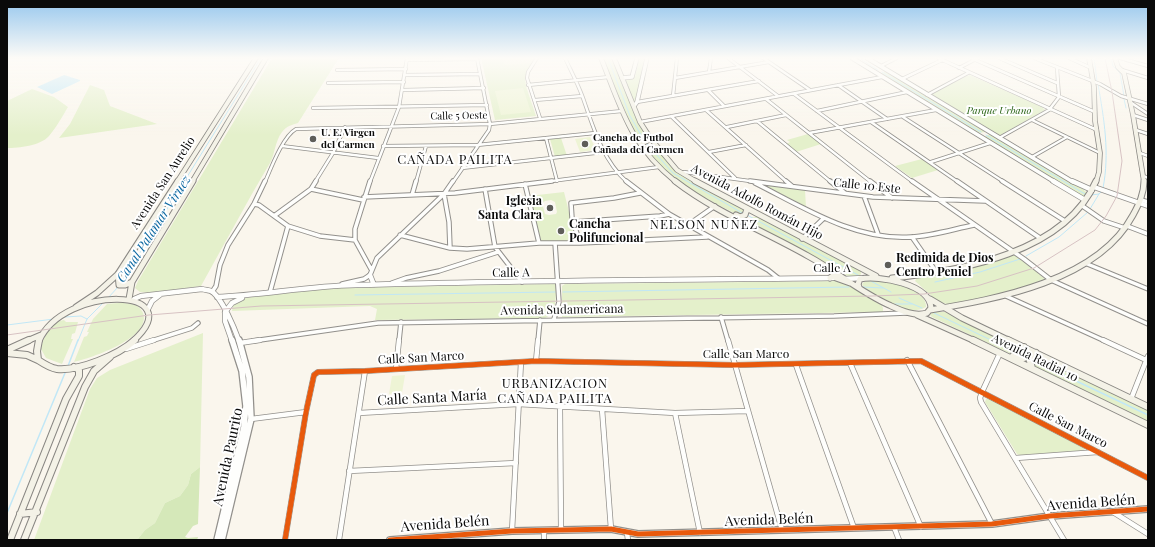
<!DOCTYPE html>
<html>
<head>
<meta charset="utf-8">
<style>
	body { margin:0 }
	#map { position:relative; width:1155px; height:547px; overflow:hidden; background:#faf6ed; font-family:"Playfair Display",serif }
	canvas { display:block }
	.frame { position:absolute; inset:0; border:8px solid #0a0a0a; pointer-events:none }
</style>
</head>
<body>
<div id="map">
<canvas width="1155" height="547"></canvas>
<div class="frame"></div>
</div>
<script>
const ctx = document.querySelector('canvas').getContext('2d');
ctx.lineJoin = 'round';
function fill(path, color) { ctx.fillStyle = color; ctx.fill(path, 'evenodd'); }
function trace(path, color, width, dash) { ctx.strokeStyle = color; ctx.lineWidth = width; ctx.lineCap = dash ? 'butt' : 'round'; ctx.setLineDash(dash || []); ctx.stroke(path); }
function label(font, color, halo, rows, align = 'center') {
  ctx.font = font + ' "Playfair Display",serif'; ctx.lineWidth = 4; ctx.setLineDash([]); ctx.textBaseline = 'middle'; ctx.strokeStyle = halo; ctx.fillStyle = color; for (const [text, x, y, turn = 0] of rows) {
    ctx.save(); ctx.translate(x, y); ctx.rotate((+turn || 0) * Math.PI / 180); ctx.textAlign = isNaN(turn) ? turn : align; if (halo) ctx.strokeText(text, 0, 0); ctx.fillText(text, 0, 0); ctx.restore();
  }
}
fill(new Path2D(`
	M272,58H339L298,123C291,125 287,126 282,132C275,141 275,154 270,163C246,203 224,245 201,286L151,293L140,292L135,288L138,281Z
	M481,58H537L525,76L526,86L536,116L495,120Z
	M603,58H613L650,140L648,141H639L626,116Z
	M639,59H644L636,102L634,101L625,79L635,77Z
	M885,71L984,130L985,132L977,133L880,74Z
	M970,75L1042,107L1045,110L999,136L930,95L966,76Z
	M90,85L104,90L110,106L157,124L59,138L70,124Z
	M32,89L54,97L68,107C62,117 56,128 49,136C40,146 19,148 7,148V101Z
	M808,134L821,144L796,152L786,144L790,142L787,140Z
	M990,134L1083,189L1087,193L1085,196L1083,197L984,137Z
	M561,138L567,156L555,157L550,139Z
	M648,145H653L673,167L746,210V212L738,215C705,198 666,180 644,148Z
	M922,159L938,170L912,178L895,166Z
	M763,184L805,190L806,207L763,186Z
	M564,192L576,240L574,241L542,242L540,240L529,196ZM551,200L555,202L557,212L556,214L549,215L545,214L542,203L545,201Z
	M758,216L861,270V274L858,277L848,276L751,223L749,221L750,218Z
	M1015,255L1028,264L1046,280L1004,294L949,305L936,300L915,281L918,277L956,272Z
	M877,279C889,282 928,290 926,307C906,318 882,298 865,289L862,284L864,282Z
	M842,281L881,303L883,308V312L562,317V286L565,284Z
	M556,284C556,296 557,313 545,318L375,320L377,309L370,306L232,311L233,306L244,298L330,288Z
	M118,303C127,303 139,303 143,313C152,338 91,358 74,362L84,337L87,336L89,332H87L93,319L107,304Z
	M932,312H945L1022,348L1023,356L1018,357L932,317L930,315Z
	M64,320L66,322H78L75,333L72,334L71,339H73L62,364L46,358L41,349C43,338 51,322 64,320Z
	M203,333L200,467L191,474L188,485L180,496L165,503L155,523L145,530L137,540H34L90,389L97,378L110,370Z
	M1035,356L1148,408V421L1036,367L1033,364L1032,360Z
	M986,399H990L1083,446L1085,451L1021,456L1017,454L985,402Z`), '#e4f0cb');
fill(new Path2D(`
	M200,467L198,524L193,526L185,537L188,538L198,537L197,540H137L145,530L155,523L165,503L180,496L188,485L191,474Z`), '#d5e8b9');
fill(new Path2D(`
	M529,58L531,63L505,65L503,59Z
	M523,88L531,112L501,115L495,91Z
	M590,137L596,150L580,152L575,139Z
	M405,375L402,393L389,394L392,376Z`), '#eef4d5');
fill(new Path2D(`
	M64,75L80,80V81L52,94L37,87Z`), '#c1e7f6');
trace(new Path2D(`
	M608,58L630,116L644,140
	M859,58L878,70
	M1094,58L1097,81
	M1111,58L1113,66L1120,73L1124,96
	M882,72L981,132
	M1098,84C1104,119 1110,153 1103,188
	M1124,99L1126,108
	M986,135L1085,194
	M646,143L673,173L744,214
	M1091,195L1099,194L1102,191
	M1090,209L1099,194
	M747,215L858,275
	M1026,256L1059,237L1088,212
	M869,280L891,292
	M935,282L980,272L1020,259
	M121,283L261,58
	M863,287L883,288
	M563,292L849,287
	M355,295L555,292
	M108,298L118,287
	M899,298L922,308
	M895,304H912
	M934,313L993,341
	M65,317L81,316L87,319
	M7,325L54,319
	M78,341L87,319L103,303`), '#c1e7f6', 1);
trace(new Path2D(`
	M991,340L1020,354
	M1032,360L1148,415
	M68,366L78,340
	M7,513L65,373`), '#c1e7f6', 1.5);
const minorFar2 = new Path2D(`
	M537,58L528,72L527,78L540,118
	M565,58C571,71 578,84 583,98C593,127 603,161 627,182
	M728,58L778,96
	M763,58L810,90
	M938,58L1097,130
	M971,58L1095,112
	M999,58L1057,83
	M1034,58L1100,84L1121,96L1148,104
	M1069,58L1089,67
	M1120,58L1148,66
	M407,60L477,59
	M881,66L897,58
	M959,68L978,58
	M337,70L406,69
	M1122,70L1148,78
	M709,72L711,58
	M406,75L480,74
	M675,78L769,62
	M902,79L942,60
	M328,83L404,82
	M528,85L609,77
	M838,85L887,119
	M403,90L484,88
	M708,90L724,106
	M794,94L913,182
	M927,95L968,73
	M673,96L677,58
	M766,99L871,182
	M535,100L582,96
	M637,102L759,81
	M1130,102L1148,114
	M313,108L487,105
	M706,110L787,182
	M817,111L907,92
	M1133,115L1148,120
	M671,116L735,178
	M903,117L1004,182
	M1032,120L1100,153
	M757,121L831,182
	M640,122L882,77
	M871,122L958,182
	M727,127L786,115
	M1136,130L1148,134
	M809,133L936,110
	M546,138L557,181
	M999,138L1049,110L1059,97L1057,68
	M282,146L378,158
	M383,146L477,145L595,133
	M709,152L746,145
	M1140,153L1148,156
	M1032,157L1067,137
	M931,162L990,143
	M462,168L604,152
	M682,173L684,172L757,182
	M1144,176L1148,178
	M265,182C271,168 283,136 296,129L490,124L622,111
	M315,182L333,153L345,127
	M370,182L399,107L407,58
	M416,182L426,146
	M453,182L489,130L490,124L477,58
	M544,182L659,167`);
const minorFar1 = new Path2D(`
	M370,181L355,229V240L371,269
	M626,181L669,214L768,270L778,278
	M750,181L873,197L985,201
	M786,181L792,186
	M830,181L845,193
	M870,181L892,198
	M912,181L1024,259L1051,280L1148,324
	M957,181L1040,238
	M1002,181L1065,221
	M755,183C803,207 855,241 911,237C932,236 954,229 974,225
	M525,184L539,243
	M311,189L363,200
	M485,189L495,247L522,282
	M444,194L449,222L450,248
	M412,195L416,181
	M864,196L878,234
	M364,197L455,193L552,181
	M1141,200L1148,202
	M254,204L259,205L288,226L320,236L355,240
	M1081,205L1104,221L1125,228
	M274,216L311,189L316,181
	M573,222L660,216L669,214
	M688,225L715,206
	M1127,226L1148,234
	M400,235L450,248L467,249L539,243H580L707,237
	M912,237L937,273
	M802,239L824,218
	M580,243L572,218L571,203L614,198L640,193
	M1085,263L1148,289
	M392,283L406,278L439,271L498,252
	M342,284L364,279L370,275L377,258L444,194L453,181
	M212,292L216,286L220,265L228,245L254,204L265,181
	M270,292L288,226
	M1006,296L1105,341
	M721,317L728,341
	M554,319L559,302L555,243
	M151,341L192,328L198,323
	M253,341L378,323L834,316L906,313
	M399,341L401,322
	M538,341L540,320`);
const minor = new Path2D(`
	M728,340L782,530
	M1103,340L1146,360
	M240,343L260,340
	M126,349L154,340
	M1000,353L982,392L980,398L981,402L1064,540
	M907,360L992,524
	M536,361L538,340
	M850,363L921,527
	M796,365L854,528
	M396,369L399,340
	M1131,399L1148,356
	M560,407L561,530
	M602,409L611,529
	M359,413L518,404L675,413L747,411
	M675,413L700,533
	M251,419L306,412
	M1016,458L1098,452
	M349,471L516,463
	M1113,512L1148,534
	M894,527L899,540
	M512,531L521,362
	M544,531V540
	M627,533L628,540
	M285,540L306,412L314,375L318,372L365,371L536,361L735,365L921,361L1148,478
	M339,540L365,371`);
const tertiaryFar2 = new Path2D(`
	M852,58L1055,182
	M867,58L1073,182
	M622,78L632,77L637,58
	M634,106L637,102L647,58`);
const tertiaryFar1 = new Path2D(`
	M1053,181L1085,200
	M1072,181L1092,190
	M1094,187L1148,206
	M370,275L374,285
	M844,279L862,278
	M217,297C263,295 309,286 356,285C515,280 674,280 833,278
	M134,299L141,296L202,289C205,290 209,290 211,291C222,297 235,330 239,341
	M148,309L152,301L161,294
	M225,312L232,303L242,298
	M225,312V321L232,341`);
const tertiary = new Path2D(`
	M217,540L244,427L246,406L242,371L232,340
	M222,540L251,419L249,377L239,340
	M390,540L512,531L611,529L638,534L992,524L1050,516L1148,509`);
const secondaryFar2 = new Path2D(`
	M601,58C622,110 630,145 676,182
	M614,58L640,122L651,139L677,170L697,182
	M1089,58L1094,87L1095,121L1100,153L1099,172L1096,182
	M1115,58L1118,67L1124,73L1133,115L1144,182
	M637,139L643,143L651,139
	M177,182L256,58
	M192,182L266,58`);
const secondaryFar1 = new Path2D(`
	M675,181C715,212 764,231 808,256C836,271 860,292 889,305C900,310 914,317 927,313L931,308C930,284 879,275 860,279L858,284L859,287
	M695,181L876,276
	M736,215L740,217L745,215L747,209
	M118,274L119,285H125L132,282
	M830,278L834,275L833,270
	M836,278L850,283
	M892,278C961,271 1065,253 1096,181
	M129,299L132,282L193,181
	M930,299L962,318L1010,341
	M76,307L97,293L118,274L178,181
	M930,310C997,299 1098,281 1133,215C1139,204 1144,194 1144,181
	M917,315L975,341
	M27,341L41,335
	M39,341C64,284 193,287 133,341`);
const secondary = new Path2D(`
	M39,340L37,351L38,360C44,364 50,368 57,369C80,371 118,355 135,340
	M973,340L1148,425
	M1008,340L1148,407
	M7,350L29,340
	M7,353L27,355L38,360
	M1013,356L1024,358L1026,353L1024,347
	M1032,368L1029,358L1036,353
	M20,514L37,512
	M10,540L66,399L79,376V370L74,367
	M24,540L85,387L94,371L110,357`);
trace(minorFar2, '#92908c', 4);
trace(minorFar1, '#92908c', 5.5);
trace(minor, '#92908c', 6);
trace(tertiaryFar2, '#92908c', 5);
trace(tertiaryFar1, '#92908c', 6);
trace(tertiary, '#92908c', 8);
trace(secondaryFar2, '#898783', 5.5);
trace(secondaryFar1, '#898783', 7);
trace(secondary, '#898783', 8);
trace(minorFar2, '#fefefc', 2.5);
trace(minorFar1, '#fefefc', 3.5);
trace(minor, '#fefefc', 4.5);
trace(tertiaryFar2, '#fefefc', 3.5);
trace(tertiaryFar1, '#fefefc', 4.5);
trace(tertiary, '#fefefc', 5.5);
trace(secondaryFar2, '#f4f2e7', 4);
trace(secondaryFar1, '#f4f2e7', 5);
trace(secondary, '#f4f2e7', 6);
trace(new Path2D(`
	M7,335L149,315L261,306L873,296L924,294L977,286L1034,268L1095,230L1106,216L1117,196L1122,161L1112,92L1105,58`), '#d7c2c3', 1);
trace(new Path2D(`
	M285,540L306,412L314,375L318,372L365,371L536,361L735,365L921,361L1148,478
	M390,540L512,531L611,529L638,534L992,524L1050,516L1148,509`), '#e8590c', 5);
const sky = ctx.createLinearGradient(0, 0, 0, 135);
sky.addColorStop(0, '#98c8ee');
sky.addColorStop(0.43, '#fdfbf7');
sky.addColorStop(1, '#fdfbf700');
ctx.fillStyle = sky;
ctx.fillRect(0, 0, 1155, 135);
for (const [x, y, r, color] of [
	[313,139,4,"#5e5d59"],
	[585,144,4,"#5e5d59"],
	[550,208,4,"#5e5d59"],
	[561,231,4,"#5e5d59"],
	[888,265,4,"#5e5d59"]
]) { const dot = new Path2D(); dot.arc(x, y, r, 0, 2 * Math.PI); ctx.fillStyle = color; ctx.fill(dot); trace(dot, '#fff', 1.5); }
label('italic 10px', '#2c6518', '#fff', [
	["Parque Urbano",999,111]
]);
label('10px', '#0a0a0a', '#fff', [
	["Calle 5 Oeste",459,116,-1]
]);
label('bold 10px', '#0a0a0a', '#fff', [
	["U. E. Virgen",321,133],
	["del Carmen",321,145],
	["Cancha de Futbol",593,138],
	["Cañada del Carmen",593,150]
], 'left');
label('12px', '#0a0a0a', '#fff', [
	["Avenida San Aurelio",163,183,-57],
	["Calle 10 Este",867,186,6],
	["Avenida Adolfo Román Hijo",757,202,28],
	["Calle A",832,268],
	["Calle A",511,273,-1],
	["Avenida Sudamericana",562,310,-1],
	["Calle San Marco",746,354],
	["Calle San Marco",421,358,-3],
	["Avenida Radial 10",1035,358,26],
	["Calle San Marco",1068,425,27]
]);
label('bold 12px', '#0a0a0a', '#fff', [
	["Iglesia",542,201,"right"],
	["Santa Clara",542,215,"right"],
	["Cancha",569,224],
	["Polifuncional",569,238],
	["Redimida de Dios",896,258],
	["Centro Peniel",896,272]
], 'left');
ctx.letterSpacing = '1px';
label('13px', '#0a0a0a', '#fff', [
	["CAÑADA PAILITA",455,160],
	["NELSON NUÑEZ",704,225],
	["URBANIZACION",555,384],
	["CAÑADA PAILITA",555,399]
]);
ctx.letterSpacing = '0px';
label('italic 13px', '#0e69a2', '#fff', [
	["Canal Palamar Viruez",154,229,-57]
]);
label('14px', '#0a0a0a', '#fff', [
	["Calle Santa María",432,398,-3],
	["Avenida Paurito",228,457,-78],
	["Avenida Belén",1091,503,-4],
	["Avenida Belén",769,520,-2],
	["Avenida Belén",445,524,-4]
]);
</script>
</body>
</html>
